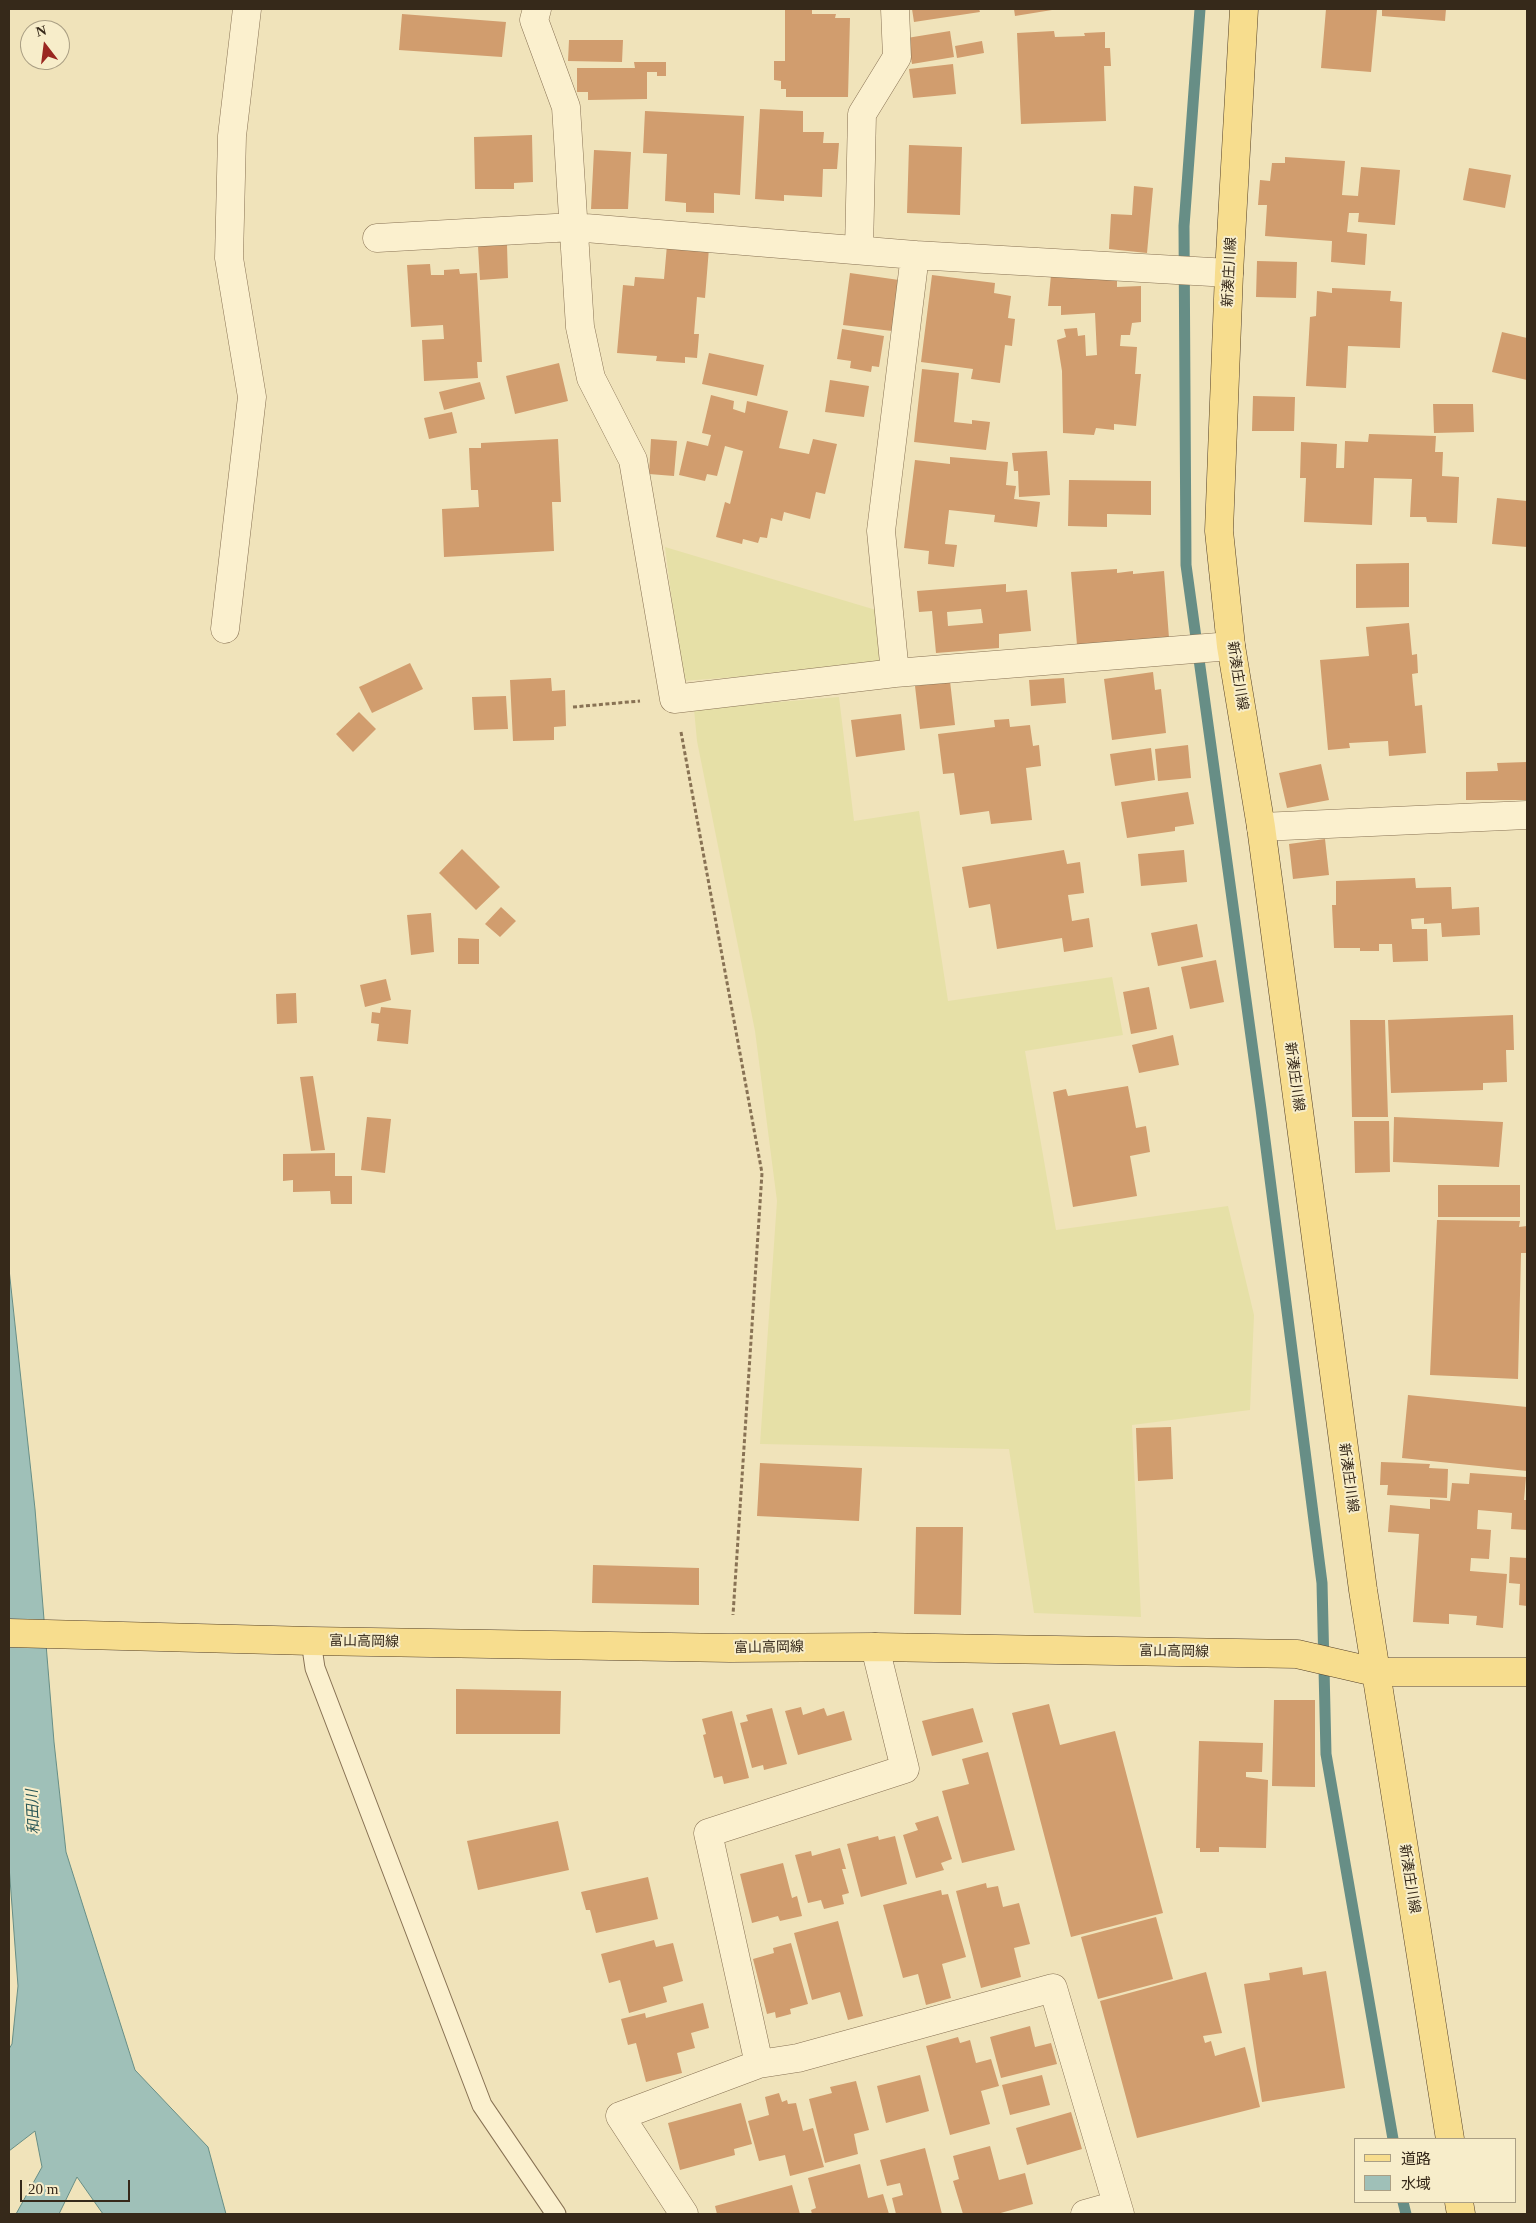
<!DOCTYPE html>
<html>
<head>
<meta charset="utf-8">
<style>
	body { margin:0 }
	#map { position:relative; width:1536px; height:2223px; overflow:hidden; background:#f0e3ba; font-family:"Times New Roman","Noto Sans JP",serif }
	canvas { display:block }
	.frame { position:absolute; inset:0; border:10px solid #36291a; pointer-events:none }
	.legend { position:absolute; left:1354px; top:2138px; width:162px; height:65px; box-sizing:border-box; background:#f7edca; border:1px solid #aa9f84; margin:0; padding:6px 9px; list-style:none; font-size:15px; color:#36291a }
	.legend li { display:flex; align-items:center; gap:10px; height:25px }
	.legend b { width:25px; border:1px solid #aa9f84 }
	.north { position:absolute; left:20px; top:20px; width:50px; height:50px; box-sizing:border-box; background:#f7edca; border:1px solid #aa9f84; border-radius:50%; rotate:345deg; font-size:14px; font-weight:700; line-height:20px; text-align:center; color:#36291a }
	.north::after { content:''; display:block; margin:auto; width:18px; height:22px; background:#9a2721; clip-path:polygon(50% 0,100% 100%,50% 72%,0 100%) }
	.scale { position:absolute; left:20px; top:2180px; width:110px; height:22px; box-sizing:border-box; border:2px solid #36291a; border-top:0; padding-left:6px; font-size:15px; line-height:18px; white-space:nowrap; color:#36291a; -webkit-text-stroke:4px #f7edca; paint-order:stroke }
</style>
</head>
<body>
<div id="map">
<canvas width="1536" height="2223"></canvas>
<div class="frame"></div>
<ul class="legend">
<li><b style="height:6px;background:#f7dd8e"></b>道路</li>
<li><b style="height:14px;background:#9fc0b8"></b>水域</li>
</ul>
<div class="north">N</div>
<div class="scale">20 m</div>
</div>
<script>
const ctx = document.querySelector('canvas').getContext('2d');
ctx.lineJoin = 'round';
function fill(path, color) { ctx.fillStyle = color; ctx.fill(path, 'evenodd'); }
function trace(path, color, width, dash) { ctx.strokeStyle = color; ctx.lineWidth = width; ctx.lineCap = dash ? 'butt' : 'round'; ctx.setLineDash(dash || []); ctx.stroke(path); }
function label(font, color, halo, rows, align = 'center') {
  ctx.font = font + ' "Times New Roman","Noto Sans JP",serif'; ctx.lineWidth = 4; ctx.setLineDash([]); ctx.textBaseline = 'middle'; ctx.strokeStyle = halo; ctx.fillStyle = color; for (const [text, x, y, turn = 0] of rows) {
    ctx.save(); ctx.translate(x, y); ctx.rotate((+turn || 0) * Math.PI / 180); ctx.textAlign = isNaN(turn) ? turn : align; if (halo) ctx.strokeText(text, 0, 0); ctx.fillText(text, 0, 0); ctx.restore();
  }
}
fill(new Path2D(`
	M665,547L876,610L882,660L872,667L682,681Z
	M839,697L854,821L919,811L948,1001L1112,977L1123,1035L1025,1051L1056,1230L1228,1206L1254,1315L1250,1410L1132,1425L1141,1617L1034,1613L1009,1449L760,1444L777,1201L755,1031L697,741L694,709Z`), '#e6e0a7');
const water = new Path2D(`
	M9,1269L35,1509L54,1742L66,1852L135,2070L208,2147L226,2214H103L77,2177L59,2214H16L42,2167L35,2131L9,2151V2049L12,2044L18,1986L9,1866Z`);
fill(water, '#9fc0b8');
trace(water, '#678e86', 1);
trace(new Path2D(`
	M1200,9L1184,226L1186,565L1261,1109L1322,1583L1326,1754L1393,2139
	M1403,2202L1406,2214`), '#678e86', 11);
fill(new Path2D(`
	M785,9H812V14H836L835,18H850L848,97H786V89H781V81L774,80V61H785Z
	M912,9H979L980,12L914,22Z
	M1014,9H1052V10L1015,16Z
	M1326,9H1377L1371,72L1321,68Z
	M1382,9H1446L1445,21L1382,16Z
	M402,14L506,22L502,57L399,50Z
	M950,31L954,57L912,64L907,38Z
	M1054,31L1055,37L1085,36L1084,33L1105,32V48H1110L1111,66H1104L1106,121L1021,124L1017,33Z
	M569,40H623L622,62L568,61Z
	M982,41L984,53L957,58L955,46Z
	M634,62H666V76H657V72H647V99L588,100V92H577V68H635Z
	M953,64L956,94L913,98L909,69Z
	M760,109L803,111V132H824L823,143H839L837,169H823L822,197L784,195V201L755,199Z
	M645,111L744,116L740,195L714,193V213L686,212V203L665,201L667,154L643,153Z
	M532,135L533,182L514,183V189H475L474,137Z
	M909,145L962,147L960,215L907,213Z
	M594,150L631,152L628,209H591Z
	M1285,157L1345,161L1342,195L1358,196L1361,167L1400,170L1395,225L1358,222L1359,213H1349L1347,232L1367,234L1365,265L1331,262L1332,241L1265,236L1267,205H1258L1260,180L1270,181L1272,163H1285Z
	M1469,168L1511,175L1505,208L1463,200Z
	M1134,186L1153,188L1147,253L1109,249L1111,214L1132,215Z
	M507,245L508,278L480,280L478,246Z
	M667,245L709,248L705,298L697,297L694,334H699L697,358L685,357V363L656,361L657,356L617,353L623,285L634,286L635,277L664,279Z
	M1257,261L1297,262L1296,298L1256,297Z
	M430,264L431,275H444V270L459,269L460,274L477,273L482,362H477L478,378L424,381L422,340L444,339L443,325L411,327L407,265Z
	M850,273L899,280L892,331L843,325Z
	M932,275L995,283L994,293L1011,296L1008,318L1015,319L1012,346L1005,345L1000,383L971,379L973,369L921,362Z
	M1051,275L1117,278V287L1141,286V322L1132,323L1130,335H1121L1120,346L1137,347L1135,374H1141L1136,426L1114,424V430L1096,428L1094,435L1063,433L1062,371L1057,340L1066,337L1064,329L1077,328L1078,336L1085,335L1086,356L1097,355L1095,313L1061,315V306H1048Z
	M1332,288L1391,291L1390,301L1402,302L1400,348L1348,346L1346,388L1306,386L1310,317L1316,316L1317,291L1332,293Z
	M842,329L884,336L879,367L872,366L871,372L850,368L851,361L837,359Z
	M1502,332L1527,338V380L1492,372Z
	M709,353L764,365L757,396L702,384Z
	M559,363L568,401L515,414L506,376Z
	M922,369L959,373L954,422L972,424V420L990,422L986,450L914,442Z
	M830,380L869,386L864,417L825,412Z
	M480,382L485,399L444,410L439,392Z
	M711,395L734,401L733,409L745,413L747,401L788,411L779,448L809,454L813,439L837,444L825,494L816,492L810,519L784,512L782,521L771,518L767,538L760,537L758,543L743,539L742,544L716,537L725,502L730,504L743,451L725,446L717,476L707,474L705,481L679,475L687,441L708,446L711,435L702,433Z
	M1253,396L1295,397L1294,431H1252Z
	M1433,404H1473L1474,432L1434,433Z
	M452,412L457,433L429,439L424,418Z
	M1369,434L1436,436L1435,452H1443L1442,476L1459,477L1457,523L1427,522L1426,517H1410L1412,479L1374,478L1372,525L1304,522L1306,478H1300L1301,442L1337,444L1336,468H1344L1345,441L1368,442Z
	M558,439L561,502H552L554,551L444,557L442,509L479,507L478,490H471L469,448H481V443Z
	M651,439L677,441L674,476L649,474Z
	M1047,451L1050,495L1019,497L1018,471H1014L1012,453Z
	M950,457L1008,462L1006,485L1016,486L1014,499L1040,502L1037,527L994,522L995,515L949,510L945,544L957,545L954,567L928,564L929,551L904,548L915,460L950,464Z
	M1069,480L1151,481V515L1107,514V527L1068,526Z
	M1497,498L1527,501V547L1492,544Z
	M1409,563V607L1356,608V564Z
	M1117,569V573L1133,571V574L1164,571L1169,638L1077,645L1071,572Z
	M1006,584V592L1027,590L1031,631L999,634V648L936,653L932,611L919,612L917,591ZM981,609L983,623L948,626L947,612Z
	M1409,623L1412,655L1417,654L1418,673L1412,674L1415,706L1422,705L1426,753L1389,756L1388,741L1349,743L1350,748L1328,750L1320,660L1369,656L1366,627Z
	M410,663L423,689L372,713L359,687Z
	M1153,672L1155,690L1161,689L1166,733L1112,740L1104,679Z
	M551,678L552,691L565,690L566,726L554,727V740L513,741L510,680Z
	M1064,678L1066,703L1031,706L1029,680Z
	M950,681L955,725L920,729L915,686Z
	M506,696L508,729L474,730L472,697Z
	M359,712L376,729L353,752L336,734Z
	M901,714L905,750L856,757L851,720Z
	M1009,719L1010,727L1030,725L1033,746L1039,745L1041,766L1026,768L1032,820L991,824L989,811L960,815L954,773L943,774L938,734L995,727L994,720Z
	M1188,745L1191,778L1158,781L1155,749Z
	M1151,748L1155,780L1115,786L1110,754Z
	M1527,762V800H1466V772L1498,771L1497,763Z
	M1321,764L1329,800L1287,808L1279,773Z
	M1188,792L1194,824L1175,827V831L1127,838L1121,802Z
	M1325,839L1329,875L1293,879L1289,844Z
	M462,849L500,887L476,910L439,873Z
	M1064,850L1067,864L1080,862L1084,893L1068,895L1072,921L1089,918L1093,947L1064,952L1062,938L997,949L990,904L969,908L962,867Z
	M1184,850L1187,882L1141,886L1138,854Z
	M1415,878L1416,888L1451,887L1452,909L1479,907L1480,935L1442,937L1441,923L1424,924V918L1411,919L1412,929H1427L1428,961L1393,962L1392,944H1379V951H1360V948H1334L1332,905H1336V881Z
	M501,907L516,921L500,937L485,924Z
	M431,913L434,952L411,955L407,915Z
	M1197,924L1203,957L1158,966L1151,933Z
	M458,938L479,939V964H458Z
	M1216,960L1224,1002L1190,1009L1181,967Z
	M386,979L391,1000L365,1007L360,985Z
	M1149,987L1157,1029L1131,1034L1123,992Z
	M296,993L297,1023L277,1024L276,994Z
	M381,1007L411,1010L408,1044L377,1041L379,1024L371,1023L372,1012L380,1013Z
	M1513,1015L1514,1050H1506L1507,1082L1483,1083V1090L1391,1093L1388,1020Z
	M1350,1020H1385L1388,1117H1352Z
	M1173,1035L1179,1065L1139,1073L1132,1045Z
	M313,1076L325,1150L311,1151L300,1077Z
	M1128,1086L1136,1128L1146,1126L1150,1152L1130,1156L1137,1196L1073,1207L1053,1092L1066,1089L1068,1096Z
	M367,1117L391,1119L385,1173L361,1170Z
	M1394,1117L1503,1122L1499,1167L1393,1162Z
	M1354,1121H1389L1390,1172L1355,1173Z
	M335,1153V1176H352V1204H331L330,1191L293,1192V1180L283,1181V1154Z
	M1438,1185H1520V1217H1438Z
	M1437,1220L1520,1221L1519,1227L1527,1226V1253H1521L1518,1379L1430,1375Z
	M1408,1395L1527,1407V1471L1402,1458Z
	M1171,1427L1173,1479L1138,1481L1136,1428Z
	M1381,1462L1430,1464L1429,1468L1448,1469L1447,1498L1387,1495L1388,1485H1380Z
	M760,1463L862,1468L859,1521L757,1516Z
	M1470,1473L1526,1477L1524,1500H1527V1530L1511,1529L1512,1513L1478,1510L1477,1529L1491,1530L1489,1559L1471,1558L1470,1571L1507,1574L1503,1628L1476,1625L1477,1616L1449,1614V1624L1413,1622L1419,1534L1388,1532L1390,1505L1430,1509V1499L1450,1501L1452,1483L1469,1484Z
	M916,1527H963L961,1615L914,1614Z
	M1510,1557L1527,1558V1606L1519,1605L1520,1584L1509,1583Z
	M593,1565L699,1568V1605L592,1603Z
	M456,1689L561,1691L560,1734H456Z
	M1274,1700H1315V1787L1272,1786Z
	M1049,1704L1060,1745L1115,1731L1163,1913L1071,1937L1012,1713Z
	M801,1707L803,1715L824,1708L827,1716L844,1711L852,1740L798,1755L785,1711Z
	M772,1708L787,1764L764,1770L763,1765L752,1768L740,1723L748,1721L746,1715Z
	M973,1708L983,1742L932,1756L922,1721Z
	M732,1711L749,1778L724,1784L722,1776L714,1778L703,1735L706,1734L702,1719Z
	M1199,1741L1263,1743L1262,1772H1246V1777L1268,1780L1266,1848L1219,1847V1852H1200V1848H1196Z
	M988,1752L1015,1850L962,1863L942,1791L969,1784L962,1759Z
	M938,1816L952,1859L941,1863L944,1870L916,1878L903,1835L918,1830L915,1823Z
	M558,1821L569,1870L478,1890L467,1841Z
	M878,1836L879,1840L895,1836L907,1884L861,1897L847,1844Z
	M840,1848L846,1869H842L849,1893L842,1895L844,1904L824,1909L821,1900L808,1903L795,1855L811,1851L812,1856Z
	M783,1863L792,1898L797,1896L802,1916L780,1921L778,1916L752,1923L740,1874Z
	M648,1877L658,1919L596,1933L590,1910H586L581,1892Z
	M986,1883L987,1888L998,1886L1003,1907L1019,1903L1030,1944L1014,1948L1021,1977L981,1988L956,1891Z
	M941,1890L942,1895L948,1894L966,1957L942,1964L951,1998L926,2005L918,1974L903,1978L883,1905Z
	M1156,1917L1173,1979L1098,1999L1081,1937Z
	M838,1921L863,2016L848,2020L840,1992L812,2000L794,1933Z
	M654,1940L656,1947L673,1943L683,1981L663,1987L667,2002L629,2013L620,1980L609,1983L601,1954Z
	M791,1943L808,2004L790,2009L791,2014L776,2018L775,2012L767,2014L753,1959L774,1953L773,1948Z
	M1302,1967L1303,1975L1326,1971L1345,2088L1262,2102L1244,1984L1270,1980L1269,1973Z
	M1206,1972L1222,2033L1203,2036L1205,2043L1211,2041L1215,2056L1245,2047L1260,2107L1137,2138L1100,2001Z
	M703,2003L709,2028L691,2033L695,2048L677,2053L682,2073L646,2082L636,2043L628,2045L621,2019L645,2013L646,2018Z
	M1030,2026L1035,2047L1051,2043L1057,2064L1001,2078L990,2037Z
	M958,2037L960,2043L970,2040L976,2063L991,2059L999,2086L981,2091L990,2124L950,2135L926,2046Z
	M920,2075L929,2111L886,2123L877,2086Z
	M1042,2075L1050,2105L1010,2115L1002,2085Z
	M856,2081L869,2130L854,2134L858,2154L825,2163L809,2099L832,2093L830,2087Z
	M779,2093L782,2102L787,2100L788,2104L796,2103L803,2131L813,2128L824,2167L790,2176L785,2155L759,2161L748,2121L769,2115L765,2097Z
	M741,2103L752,2144L734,2149L735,2155L680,2170L668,2123Z
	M1071,2112L1082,2149L1027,2165L1016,2128Z
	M990,2146L999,2180L1025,2173L1033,2204L997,2214H963L953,2181L959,2179L953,2156Z
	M925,2148L942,2214H896L892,2198L903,2195L900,2183L887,2186L880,2160Z
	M860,2164L868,2198L883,2194L889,2214H812L811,2210L816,2208L808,2178Z
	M792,2185L800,2214H717L715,2206Z`), '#d19d6e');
const lane = new Path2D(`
	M311,1641L315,1668L482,2105L556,2214`);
const street = new Path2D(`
	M537,9L534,20L566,107L580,327L591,378L633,460L674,699L895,673L881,531L915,255
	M377,238L573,227L915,255L1229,273
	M859,250L862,114L897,57L895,9
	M225,629L252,397L229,258L232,136L247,9
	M895,673L1231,646
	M1261,827L1527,815
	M759,2064L798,2058L1053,1988L1120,2214
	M684,2214L620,2116L759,2064L708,1833L905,1769L875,1647
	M1085,2214L1117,2205`);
const primary = new Path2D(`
	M1244,9L1229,273L1219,531L1231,646L1261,827L1363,1590L1450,2139
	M9,1633L311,1641L730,1648L875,1647L1297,1654L1375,1672H1527
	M1459,2202L1461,2214`);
trace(lane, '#887254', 21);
trace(street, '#887254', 29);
trace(primary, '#544029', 29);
trace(new Path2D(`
	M573,707L640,701
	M681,732L762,1173L733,1615`), '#887254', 3, [4, 2.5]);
trace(lane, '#fbf0ce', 19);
trace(street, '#fbf0ce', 28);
trace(primary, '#f7dd8e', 28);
label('14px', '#36291a', '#f7edca', [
	["新湊庄川線",1230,272,-87],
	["新湊庄川線",1237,676,81],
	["新湊庄川線",1294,1077,82],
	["新湊庄川線",1348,1478,82],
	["富山高岡線",364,1642,1],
	["富山高岡線",769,1648,-1],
	["富山高岡線",1174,1652,1],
	["新湊庄川線",1409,1879,81]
]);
label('italic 15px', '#285656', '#f7edca', [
	["和田川",34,1812,-93]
]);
</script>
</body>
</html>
